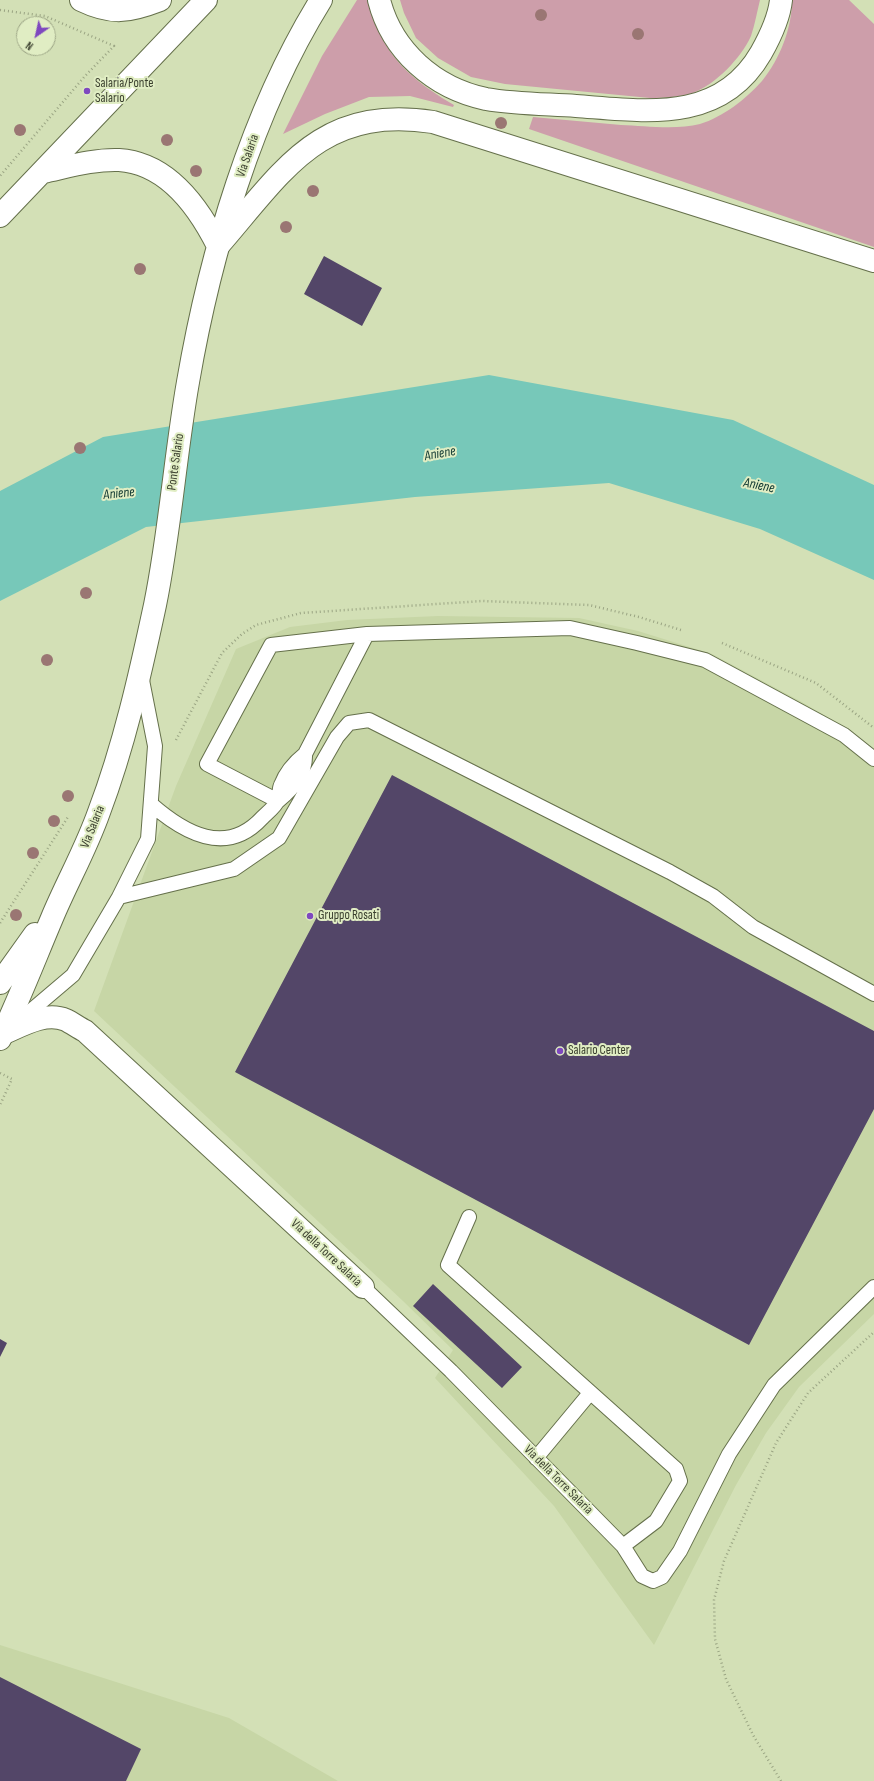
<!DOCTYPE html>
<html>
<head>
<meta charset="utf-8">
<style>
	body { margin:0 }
	#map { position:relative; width:874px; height:1781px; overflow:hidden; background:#d3e0b6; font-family:"Sofia Sans Condensed",sans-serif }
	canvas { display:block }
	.north { position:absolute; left:16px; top:16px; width:40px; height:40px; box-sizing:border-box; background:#e0edc3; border:1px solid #9ea787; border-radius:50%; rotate:214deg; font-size:11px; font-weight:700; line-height:16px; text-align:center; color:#3a3f2e }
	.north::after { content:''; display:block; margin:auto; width:14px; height:18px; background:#7e48bf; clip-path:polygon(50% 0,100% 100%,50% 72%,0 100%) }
</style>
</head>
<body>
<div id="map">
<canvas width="874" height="1781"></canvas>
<div class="north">N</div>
</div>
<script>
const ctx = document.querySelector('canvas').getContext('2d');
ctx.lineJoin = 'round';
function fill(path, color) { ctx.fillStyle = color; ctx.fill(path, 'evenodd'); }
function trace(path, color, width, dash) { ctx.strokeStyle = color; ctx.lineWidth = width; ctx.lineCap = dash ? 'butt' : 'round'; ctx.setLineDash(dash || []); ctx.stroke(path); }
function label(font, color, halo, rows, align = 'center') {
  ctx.font = font + ' "Sofia Sans Condensed",sans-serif'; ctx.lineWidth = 4; ctx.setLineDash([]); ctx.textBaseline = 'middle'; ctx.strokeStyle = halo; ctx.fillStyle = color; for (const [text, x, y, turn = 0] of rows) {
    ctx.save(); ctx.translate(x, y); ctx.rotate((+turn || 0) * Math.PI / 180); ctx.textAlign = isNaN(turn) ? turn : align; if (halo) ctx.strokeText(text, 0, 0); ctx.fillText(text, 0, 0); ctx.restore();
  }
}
fill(new Path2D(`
	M438,616L579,618L638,631L712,654L800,701L848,729L874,749V1314L799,1387L766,1433L736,1485L654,1645L554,1506L435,1378L453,1350L403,1301L94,1011L176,786L236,649L290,627L347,620Z
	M0,1645L229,1718L338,1781H0Z`), '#c7d6a6');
fill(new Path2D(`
	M357,0H372C374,8 374,17 377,24C388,62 423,87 454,105L453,107L410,96L369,97L325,114L283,134L322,56Z
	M400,0H760C757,12 755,24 751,36C741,58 716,84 693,93C680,97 664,98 650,98L505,84L471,77L438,58L416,38L404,13Z
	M792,0H849L874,24V247L529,129L533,117C562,120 592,122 621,125C645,126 677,130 700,124C723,117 746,99 762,81C780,59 792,28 792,0Z`), '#cd9eaa');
fill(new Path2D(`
	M489,375L733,420L874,485V580L760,529L609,483L415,497L146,527L0,601V491L103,437Z`), '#77c8b9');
fill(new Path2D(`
	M324,256L382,288L362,326L304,294Z
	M392,775L874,1031V1109L749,1345L235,1072Z
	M433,1284L522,1367L502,1388L413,1306Z
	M0,1339L7,1343L0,1357Z
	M0,1677L141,1749L126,1781H0Z`), '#534668');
const service = new Path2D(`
	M305,754C306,774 293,789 278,801L207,764L271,645L367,634
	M151,804C184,833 226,857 262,818C267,813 276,806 278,800C280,795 279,789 281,785C286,772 295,762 305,754L367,634L570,628L637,643L705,660L844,735L874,759
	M119,897L148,839L155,746L142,680
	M20,1020L73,975L119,897L234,869L279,838L337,737L349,723L369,720L670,872L713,896L753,927L874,994
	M469,1217L448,1265L676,1469L680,1481L656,1521L623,1546
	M363,1287L451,1371L623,1546L642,1576L653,1581L662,1577L680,1551L729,1454L774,1385L874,1287
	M536,1458L590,1393`);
const minor = new Path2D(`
	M2,1034C21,1026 45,1011 66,1020C72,1023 79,1028 85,1031L363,1287`);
const primary = new Path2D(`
	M43,172C67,167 94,159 119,160C167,163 198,206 218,246
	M0,216L206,0
	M0,983L35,934
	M0,1039C19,1000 35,958 52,918C67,882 86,849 99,812C124,746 140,675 155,605C170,532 175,456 188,382C210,254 252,111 321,0`);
const trunk = new Path2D(`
	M81,0C112,15 129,12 160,0
	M379,0C392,51 434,88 486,99C515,104 546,104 576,106C645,111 720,124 761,53C770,37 779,19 781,0
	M218,246C284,170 320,105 433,122L874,261`);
trace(service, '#65704b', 16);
trace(minor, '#65704b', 24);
trace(primary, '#65704b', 24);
trace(trunk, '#65704b', 24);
trace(new Path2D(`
	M0,10L45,16L114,46L85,76L0,176
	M722,643L816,683L874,728
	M176,740L222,653L242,634L256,625L301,613L482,601L589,605L639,617L681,630
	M0,923L68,817
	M0,1073L12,1079L0,1105
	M781,1781L753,1735L726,1679L715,1639L714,1600L724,1561L776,1443L808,1393L874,1332`), '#9aa483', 2.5, [1, 3]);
trace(service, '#fff', 14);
trace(minor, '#fff', 22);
trace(primary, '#fff', 22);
trace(trunk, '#fff', 22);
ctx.fillStyle = '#9a7673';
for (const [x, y] of [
	[541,15],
	[638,34],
	[501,123],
	[20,130],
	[167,140],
	[196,171],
	[313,191],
	[286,227],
	[140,269],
	[80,448],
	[86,593],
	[47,660],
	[68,796],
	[54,821],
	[33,853],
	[16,915]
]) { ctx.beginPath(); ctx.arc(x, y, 6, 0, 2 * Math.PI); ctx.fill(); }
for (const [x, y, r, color] of [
	[87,91,4,"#7e48bf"],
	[310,916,4,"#7e48bf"],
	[560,1051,4,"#7e48bf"]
]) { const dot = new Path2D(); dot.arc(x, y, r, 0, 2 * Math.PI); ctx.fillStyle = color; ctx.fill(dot); trace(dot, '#e0edc3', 1.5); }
label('13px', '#3a3f2e', '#e0edc3', [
	["Salaria/Ponte",95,84],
	["Salario",95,99],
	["Gruppo Rosati",318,916],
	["Salario Center",568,1051]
], 'left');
label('13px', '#3a3f2e', '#e0edc3', [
	["Via Salaria",248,156,-71],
	["Ponte Salario",176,462,-82],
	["Via Salaria",93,827,-68],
	["Via della Torre Salaria",326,1253,43],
	["Via della Torre Salaria",558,1480,45]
]);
label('italic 14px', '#0d352f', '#e0edc3', [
	["Aniene",440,454,-10],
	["Aniene",759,486,11],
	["Aniene",119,494,-6]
]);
</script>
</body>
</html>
